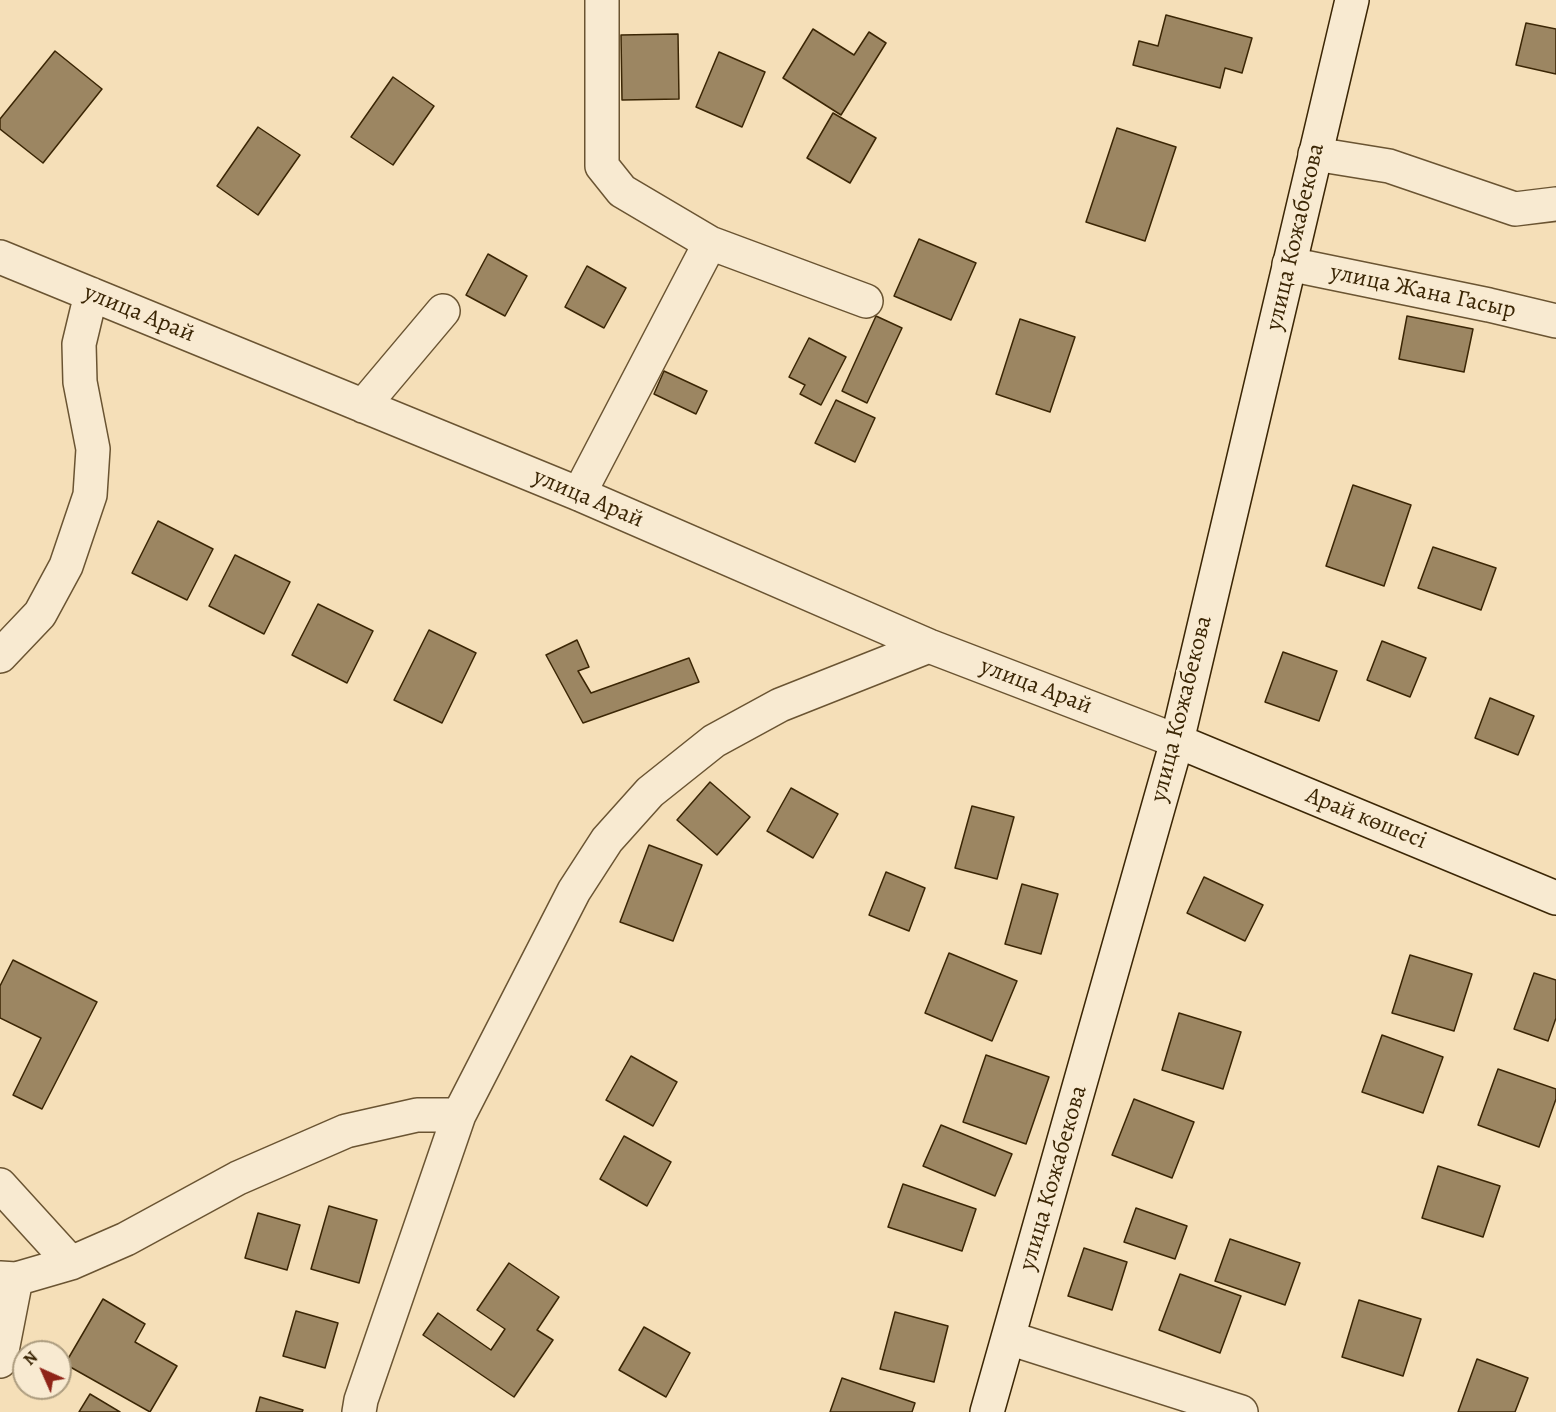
<!DOCTYPE html>
<html>
<head>
<meta charset="utf-8">
<style>
	body { margin:0 }
	#map { position:relative; width:1556px; height:1412px; overflow:hidden; background:#f5dfb8; font-family:Alegreya,serif }
	canvas { display:block }
	.north { position:absolute; left:12px; top:1340px; width:60px; height:60px; box-sizing:border-box; background:#f8ead1; border:2px solid #ac9c7f; border-radius:50%; rotate:315deg; font-size:16px; font-weight:700; line-height:24px; text-align:center; color:#3b2605 }
	.north::after { content:''; display:block; margin:auto; width:21px; height:27px; background:#8f2418; clip-path:polygon(50% 0,100% 100%,50% 72%,0 100%) }
</style>
</head>
<body>
<div id="map">
<canvas width="1556" height="1412"></canvas>
<div class="north">N</div>
</div>
<script>
const ctx = document.querySelector('canvas').getContext('2d');
ctx.lineJoin = 'round';
function fill(path, color) { ctx.fillStyle = color; ctx.fill(path, 'evenodd'); }
function trace(path, color, width, dash) { ctx.strokeStyle = color; ctx.lineWidth = width; ctx.lineCap = dash ? 'butt' : 'round'; ctx.setLineDash(dash || []); ctx.stroke(path); }
function label(font, color, halo, rows, align = 'center') {
  ctx.font = font + ' Alegreya,serif'; ctx.lineWidth = 6; ctx.setLineDash([]); ctx.textBaseline = 'middle'; ctx.strokeStyle = halo; ctx.fillStyle = color; for (const [text, x, y, turn = 0] of rows) {
    ctx.save(); ctx.translate(x, y); ctx.rotate((+turn || 0) * Math.PI / 180); ctx.textAlign = isNaN(turn) ? turn : align; if (halo) ctx.strokeText(text, 0, 0); ctx.fillText(text, 0, 0); ctx.restore();
  }
}
const building = new Path2D(`
	M1166,15L1252,38L1242,73L1225,68L1220,88L1133,65L1139,41L1158,46Z
	M1526,23L1556,29V74L1516,65Z
	M813,29L854,55L869,32L886,43L841,115L783,78Z
	M678,34L679,99L622,100L621,35Z
	M55,51L102,89L43,163L0,129V119Z
	M719,52L765,72L742,127L696,107Z
	M393,77L434,106L393,165L351,137Z
	M833,113L876,138L850,183L807,158Z
	M258,127L300,155L258,215L217,186Z
	M1117,128L1176,147L1145,241L1086,222Z
	M919,239L976,263L951,320L894,296Z
	M488,254L527,276L505,316L466,295Z
	M587,266L626,288L604,328L565,307Z
	M876,316L902,328L867,403L842,391Z
	M1407,316L1473,329L1464,372L1399,359Z
	M1020,319L1075,337L1050,412L996,394Z
	M809,338L846,357L821,405L800,394L805,385L789,377Z
	M664,371L707,391L696,414L654,394Z
	M836,400L875,418L855,462L815,443Z
	M1353,485L1411,505L1384,586L1326,566Z
	M158,521L213,549L187,600L132,573Z
	M1433,547L1496,568L1481,610L1418,588Z
	M235,555L290,582L264,634L209,606Z
	M318,604L373,631L347,683L292,655Z
	M429,630L476,653L442,723L394,700Z
	M577,640L589,667L578,671L591,693L689,658L699,682L583,723L546,655Z
	M1382,641L1426,658L1410,697L1367,680Z
	M1283,652L1337,671L1319,721L1265,702Z
	M1490,698L1534,716L1518,755L1475,738Z
	M710,782L750,817L717,855L677,820Z
	M791,788L838,814L813,858L767,831Z
	M972,806L1014,817L997,879L955,868Z
	M649,845L702,865L673,941L620,922Z
	M886,872L925,888L909,931L869,915Z
	M1204,877L1263,905L1245,941L1187,913Z
	M1022,884L1058,894L1041,954L1005,944Z
	M949,953L1017,981L992,1041L925,1013Z
	M1410,955L1472,974L1454,1031L1392,1013Z
	M13,960L97,1002L42,1109L13,1095L41,1038L0,1018V986Z
	M1534,973L1556,980V1018L1548,1041L1514,1029Z
	M1179,1013L1241,1032L1223,1089L1162,1070Z
	M1382,1035L1443,1057L1423,1113L1362,1092Z
	M986,1055L1049,1077L1026,1144L963,1122Z
	M631,1056L677,1082L653,1126L606,1100Z
	M1498,1069L1556,1089V1099L1539,1147L1478,1125Z
	M1134,1099L1194,1122L1172,1178L1112,1155Z
	M941,1125L1012,1154L995,1196L923,1166Z
	M624,1136L671,1162L647,1206L600,1179Z
	M1438,1166L1500,1186L1483,1237L1422,1218Z
	M903,1184L976,1209L962,1251L888,1227Z
	M329,1206L377,1220L359,1283L311,1269Z
	M1136,1208L1187,1226L1175,1259L1124,1242Z
	M258,1213L300,1225L287,1270L245,1258Z
	M1230,1239L1300,1263L1285,1305L1215,1281Z
	M1084,1248L1127,1262L1112,1310L1068,1296Z
	M509,1263L559,1297L537,1330L553,1340L514,1397L423,1335L438,1313L491,1350L505,1329L477,1310Z
	M1180,1274L1241,1296L1220,1353L1159,1330Z
	M103,1299L145,1324L135,1342L177,1366L150,1412L65,1364Z
	M1359,1300L1421,1319L1403,1376L1342,1357Z
	M296,1311L338,1323L325,1368L283,1356Z
	M895,1312L948,1326L934,1382L880,1369Z
	M644,1327L690,1353L666,1397L619,1370Z
	M1477,1359L1528,1378L1515,1412H1458Z
	M842,1378L915,1403L912,1412H830Z
	M90,1394L120,1412H79Z
	M260,1397L303,1410L302,1412H256Z`);
fill(building, '#9c8662');
trace(building, '#3b2605', 1.5);
const street = new Path2D(`
	M602,0V166L622,191L710,243L866,301
	M1315,154L1389,166L1515,209L1556,204
	M0,257L579,494L929,646L1177,741
	M1289,264L1489,305L1556,321
	M363,406L443,311
	M579,494L710,243
	M0,656L40,614L66,566L90,495L93,449L80,382L79,344L91,294
	M0,1185L71,1263
	M0,1278L16,1279L71,1263L126,1239L238,1178L346,1131L417,1115H459
	M1009,1338L1241,1412
	M0,1361L16,1279
	M359,1412L361,1400L459,1115L574,891L607,840L650,792L714,741L780,705L929,646`);
const secondary = new Path2D(`
	M1177,741L1556,898
	M987,1412L1177,741L1352,0`);
trace(street, '#6a5432', 36);
trace(secondary, '#3b2605', 36);
trace(street, '#f8ead1', 33);
trace(secondary, '#f8ead1', 33);
label('24px', '#3b2605', '#f8ead1', [
	["улица Кожабекова",1296,237,-77],
	["улица Жана Гасыр",1423,292,12],
	["улица Арай",139,314,22],
	["улица Арай",588,499,23],
	["улица Арай",1036,687,21],
	["улица Кожабекова",1182,709,-76],
	["Арай көшесі",1366,819,22],
	["улица Кожабекова",1054,1178,-74]
]);
</script>
</body>
</html>
